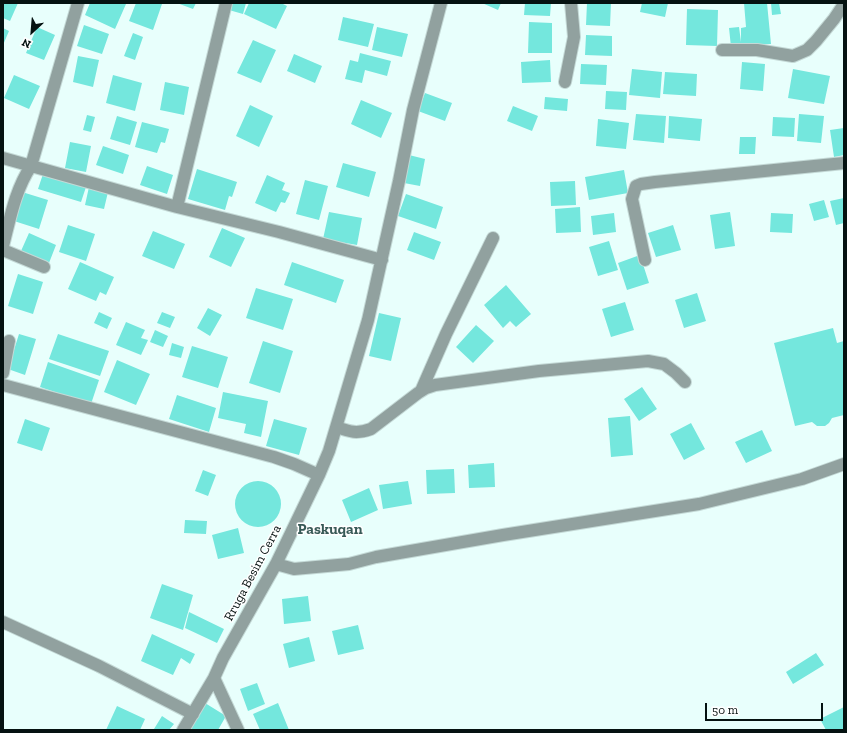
<!DOCTYPE html>
<html>
<head>
<meta charset="utf-8">
<style>
	body { margin:0 }
	#map { position:relative; width:847px; height:733px; overflow:hidden; background:#e8fffc; font-family:"Zilla Slab",serif }
	canvas { display:block }
	.frame { position:absolute; inset:0; border:4px solid #051211; pointer-events:none }
	.north { position:absolute; left:12px; top:12px; width:40px; height:40px; -webkit-text-stroke:3px #fff; paint-order:stroke; rotate:206deg; font-size:11px; font-weight:700; line-height:16px; text-align:center; color:#051211 }
	.north::after { content:''; display:block; margin:auto; width:14px; height:18px; background:#051211; clip-path:polygon(50% 0,100% 100%,50% 72%,0 100%) }
	.scale { position:absolute; left:705px; top:703px; width:118px; height:18px; box-sizing:border-box; border:2px solid #051211; border-top:0; padding-left:5px; font-size:12px; line-height:14px; white-space:nowrap; color:#051211; -webkit-text-stroke:3px #fff; paint-order:stroke }
</style>
</head>
<body>
<div id="map">
<canvas width="847" height="733"></canvas>
<div class="frame"></div>
<div class="north">N</div>
<div class="scale">50 m</div>
</div>
<script>
const ctx = document.querySelector('canvas').getContext('2d');
ctx.lineJoin = 'round';
function fill(path, color) { ctx.fillStyle = color; ctx.fill(path, 'evenodd'); }
function trace(path, color, width, dash) { ctx.strokeStyle = color; ctx.lineWidth = width; ctx.lineCap = dash ? 'butt' : 'round'; ctx.setLineDash(dash || []); ctx.stroke(path); }
function label(font, color, halo, rows, align = 'center') {
  ctx.font = font + ' "Zilla Slab",serif'; ctx.lineWidth = 3; ctx.setLineDash([]); ctx.textBaseline = 'middle'; ctx.strokeStyle = halo; ctx.fillStyle = color; for (const [text, x, y, turn = 0] of rows) {
    ctx.save(); ctx.translate(x, y); ctx.rotate((+turn || 0) * Math.PI / 180); ctx.textAlign = isNaN(turn) ? turn : align; if (halo) ctx.strokeText(text, 0, 0); ctx.fillText(text, 0, 0); ctx.restore();
  }
}
fill(new Path2D(`
	M3,3H18L10,21L3,18Z
	M90,3H123L126,4L115,29L85,15Z
	M136,3H158L162,4L153,30L129,21Z
	M177,3H196L193,9Z
	M231,3H246L243,14L229,10Z
	M249,3H281L287,6L276,29L244,14Z
	M482,3H501L498,10Z
	M525,3H551L550,16L524,15Z
	M587,3H611L610,26L586,25Z
	M642,3H668L665,17L640,12Z
	M744,3H767L771,44L741,45L731,47L729,28L739,27L741,42V28L746,27Z
	M771,3H779L781,14L772,15Z
	M687,9L718,10L717,46L686,45Z
	M343,17L374,24L368,47L338,40Z
	M529,22L552,23V53H528Z
	M84,25L109,34L102,54L77,46Z
	M37,27L55,35L44,60L26,53Z
	M377,27L408,34L402,57L372,50Z
	M3,28L9,31L3,45Z
	M133,33L143,37L135,60L124,56Z
	M586,35L612,36V56L585,55Z
	M253,40L276,50L261,83L237,73Z
	M360,53L391,61L387,76L365,70L362,83L345,79L350,60L358,62Z
	M294,54L322,66L315,83L287,71Z
	M78,56L99,60L93,87L73,82Z
	M550,60L551,82L522,83L521,62Z
	M742,62L765,64L763,91L740,89Z
	M581,64L607,65L606,85L580,84Z
	M632,69L662,72L660,98L629,95Z
	M793,69L830,76L824,104L788,98Z
	M665,72L697,74L696,96L663,94Z
	M14,75L40,86L29,109L4,98Z
	M113,75L142,83L135,111L106,103Z
	M165,82L189,87L184,115L160,110Z
	M606,91L627,92L626,110L605,109Z
	M425,93L452,103L445,121L418,111Z
	M545,97L568,99L567,111L544,109Z
	M361,100L392,113L381,138L351,124Z
	M250,105L273,116L259,147L236,136Z
	M513,106L538,116L532,131L507,121Z
	M636,114L666,116L664,143L633,140Z
	M799,114L824,116L821,143L797,141Z
	M87,115L95,117L91,132L83,130Z
	M117,116L137,122L130,145L110,139Z
	M669,116L702,119L700,141L668,138Z
	M773,117L795,118L794,137L772,136Z
	M598,119L629,123L626,149L596,146Z
	M142,122L169,129L165,143L161,142L157,153L135,147Z
	M844,128V155L834,157L830,130Z
	M740,137H756L755,154H739Z
	M70,142L91,146L86,172L65,168Z
	M103,146L129,155L123,174L96,165Z
	M409,155L425,159L420,186L404,183Z
	M343,163L376,172L369,197L336,187Z
	M147,166L173,175L167,194L140,185Z
	M197,169L237,182L232,197L229,196L225,210L188,199Z
	M624,170L628,193L589,200L585,177Z
	M43,174L86,187L81,202L38,189Z
	M267,175L285,183L282,190L290,193L285,203L281,202L276,212L255,203Z
	M305,180L328,186L319,220L296,214Z
	M575,181L576,205L551,206L550,182Z
	M89,187L108,192L104,209L85,205Z
	M22,192L48,200L39,229L14,221Z
	M406,194L443,207L436,229L398,216Z
	M844,198V223L836,225L830,201Z
	M824,200L829,217L814,221L809,204Z
	M580,207L581,232L556,233L555,209Z
	M329,212L362,218L357,245L323,239Z
	M730,212L735,246L715,249L710,215Z
	M614,213L616,232L593,235L591,216Z
	M771,213L793,214L792,233L770,232Z
	M68,225L95,234L86,261L59,252Z
	M673,225L681,250L656,257L648,233Z
	M222,228L245,238L231,267L209,257Z
	M153,231L185,244L174,269L142,256Z
	M414,232L441,242L434,260L407,250Z
	M29,233L56,245L49,263L21,251Z
	M609,241L618,270L598,276L589,247Z
	M640,255L649,283L627,290L618,263Z
	M80,262L114,277L106,295L100,292L96,301L68,289Z
	M292,262L344,280L336,303L284,285Z
	M18,274L43,282L33,314L8,306Z
	M506,285L531,314L516,327L510,321L503,328L484,305Z
	M256,288L293,299L283,330L246,318Z
	M697,293L706,321L684,328L675,300Z
	M625,302L634,330L611,337L602,309Z
	M208,308L222,315L210,336L197,328Z
	M99,312L112,318L107,329L94,323Z
	M162,312L175,317L170,328L157,323Z
	M379,313L401,318L391,361L369,356Z
	M126,322L145,330L141,338L148,340L141,355L116,345Z
	M476,325L494,341L473,363L456,347Z
	M833,328L837,343L844,341V415L832,418L829,423L825,426H817L812,422L795,426L774,343Z
	M155,330L168,336L163,347L150,342Z
	M19,334L36,339L25,375L8,369Z
	M58,334L109,351L100,376L49,359Z
	M263,341L293,351L280,393L249,383Z
	M172,343L184,347L181,358L169,355Z
	M192,346L228,357L218,388L182,377Z
	M117,360L150,374L136,405L104,392Z
	M48,362L99,380L91,404L40,387Z
	M642,387L657,409L639,421L624,399Z
	M223,392L268,401L261,437L244,433L246,424L218,418Z
	M177,395L216,408L209,432L169,419Z
	M630,416L633,455L611,457L608,418Z
	M25,419L50,428L42,451L17,443Z
	M274,419L307,428L299,455L266,446Z
	M691,423L705,449L684,460L670,434Z
	M762,430L772,451L746,463L735,442Z
	M494,463L495,487L469,488L468,465Z
	M454,469L455,493L427,494L426,470Z
	M203,470L216,475L208,496L195,491Z
	M235 504a23 23 0 1 1 46 0a23 23 0 1 1-46 0Z
	M408,481L412,504L383,509L379,485Z
	M369,488L378,510L351,522L342,500Z
	M185,520L207,521L206,534L184,533Z
	M238,528L244,553L218,559L212,535Z
	M162,584L193,595L183,630L150,618Z
	M308,596L311,621L284,624L282,599Z
	M189,612L224,629L217,643L185,628Z
	M358,625L364,649L338,655L332,631Z
	M152,634L195,654L190,664L181,658L173,675L141,661Z
	M309,637L315,661L289,668L283,644Z
	M816,653L824,665L793,684L786,672Z
	M257,683L265,704L248,711L240,689Z
	M205,703L226,716L218,730H193L190,728Z
	M278,703L289,730H260L253,714Z
	M117,706L145,719L140,730H106Z
	M844,707V730H826L820,719Z
	M162,716L174,724L169,730H155L154,729Z`), '#74e7dd');
const minor = new Path2D(`
	M722,50H757L793,56L807,50L816,41L834,19L844,4
	M565,82L574,37L571,3
	M3,158L177,207L279,232L382,260
	M177,207L226,3
	M3,246C10,219 15,190 31,166L78,3
	M3,250L44,267
	M645,260L632,199L636,186L641,184L655,182L844,163
	M3,373L9,341
	M3,385L274,457L294,464L319,475
	M421,391L446,334L493,238
	M337,427C350,432 357,434 371,429L418,393L426,388L435,385L539,371L648,361L664,364L676,373L685,382
	M276,564L294,569L349,564L376,557L503,535L699,504L802,479L844,464
	M3,622L99,666L193,714
	M183,730L214,678
	M238,730L214,678L223,658L276,564L319,475L329,451L368,320L399,181L413,110L441,3`);
trace(minor, '#c4d9d6', 14);
trace(minor, '#91a19f', 12);
label('13px', '#051211', '#fff', [
	["Rruga Besim Cerra",253,573,-62]
]);
label('bold 15px', '#385a57', '#fff', [
	["Paskuqan",330,530]
]);
</script>
</body>
</html>
